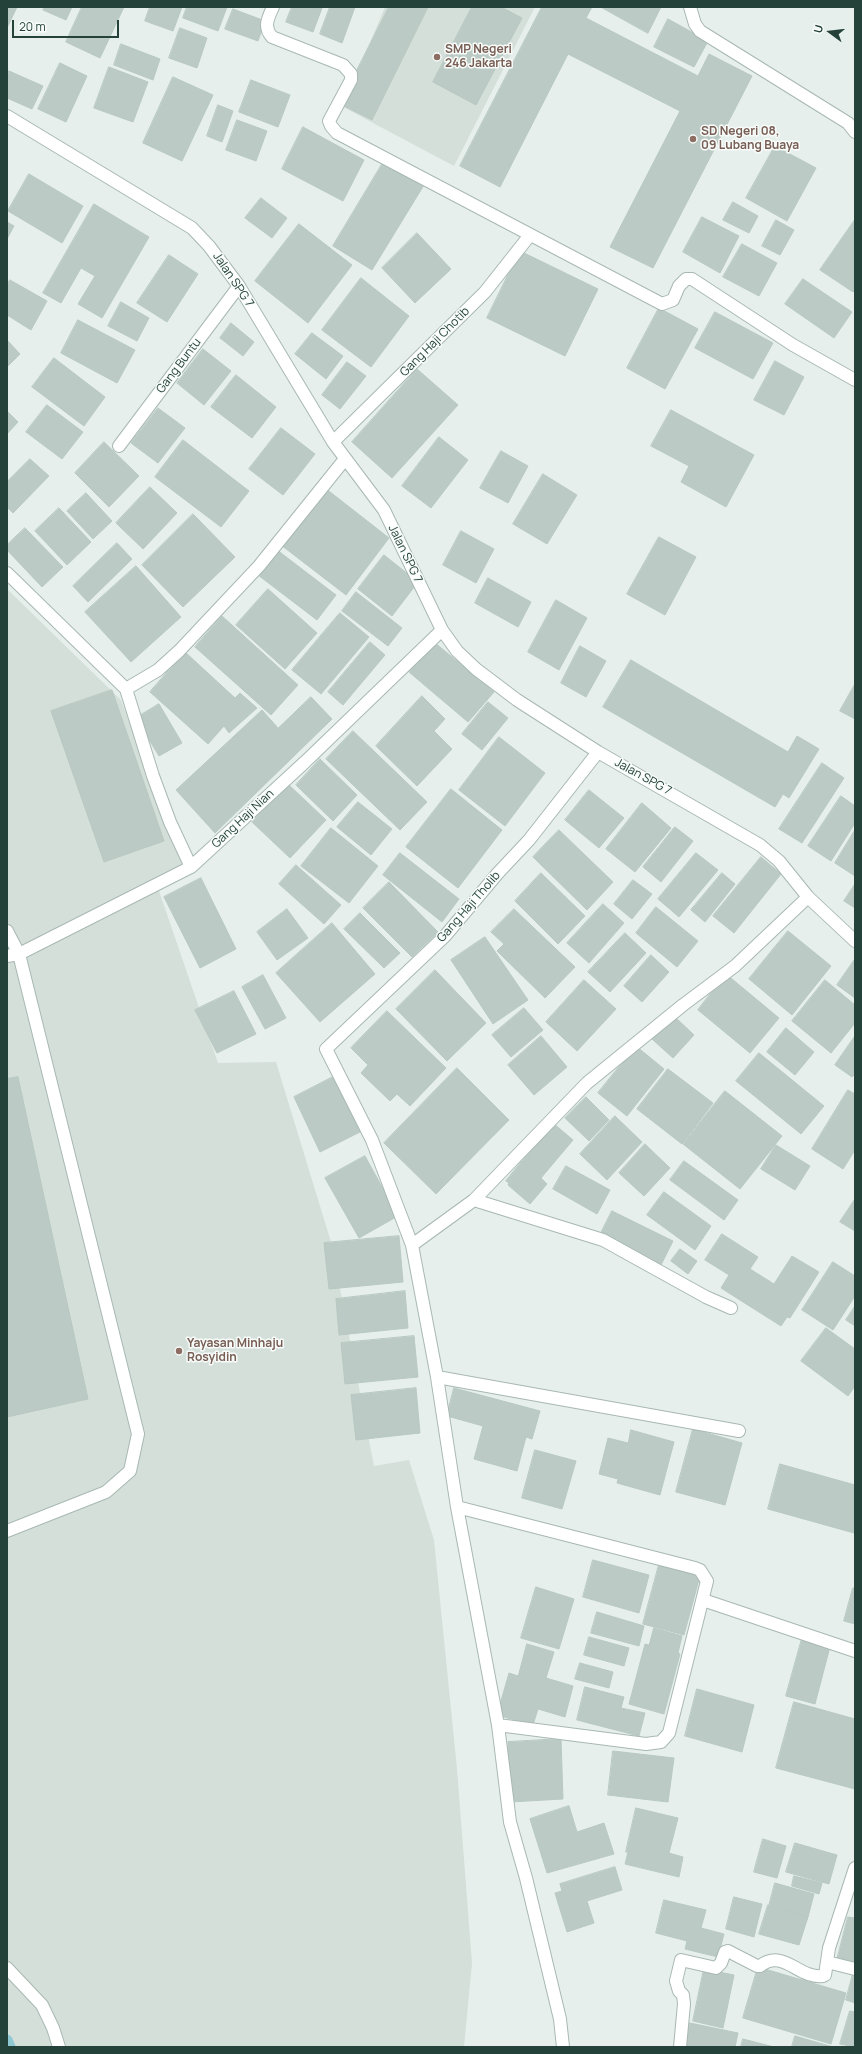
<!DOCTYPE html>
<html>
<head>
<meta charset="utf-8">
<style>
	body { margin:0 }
	#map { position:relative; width:862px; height:2054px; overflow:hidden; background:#e6efeb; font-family:Manrope,sans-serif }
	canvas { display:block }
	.frame { position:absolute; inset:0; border:8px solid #24423a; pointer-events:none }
	.north { position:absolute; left:810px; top:12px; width:40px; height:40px; -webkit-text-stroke:3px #f7fbf9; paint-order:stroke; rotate:285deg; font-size:11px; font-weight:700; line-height:16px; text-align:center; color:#24423a }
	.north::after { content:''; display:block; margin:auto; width:14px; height:18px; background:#24423a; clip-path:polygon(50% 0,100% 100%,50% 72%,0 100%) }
	.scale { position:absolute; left:12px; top:20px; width:107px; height:18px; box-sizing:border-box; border:2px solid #24423a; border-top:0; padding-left:5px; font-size:12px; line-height:14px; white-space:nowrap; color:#24423a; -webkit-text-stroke:3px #f7fbf9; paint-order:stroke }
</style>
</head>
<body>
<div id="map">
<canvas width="862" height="2054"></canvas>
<div class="frame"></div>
<div class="north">U</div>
<div class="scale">20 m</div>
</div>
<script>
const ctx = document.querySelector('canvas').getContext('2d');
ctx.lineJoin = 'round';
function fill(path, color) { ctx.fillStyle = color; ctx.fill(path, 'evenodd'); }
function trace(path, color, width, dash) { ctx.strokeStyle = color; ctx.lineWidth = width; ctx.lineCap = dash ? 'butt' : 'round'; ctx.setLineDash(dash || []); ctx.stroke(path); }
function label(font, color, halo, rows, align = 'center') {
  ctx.font = font + ' Manrope,sans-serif'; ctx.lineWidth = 3; ctx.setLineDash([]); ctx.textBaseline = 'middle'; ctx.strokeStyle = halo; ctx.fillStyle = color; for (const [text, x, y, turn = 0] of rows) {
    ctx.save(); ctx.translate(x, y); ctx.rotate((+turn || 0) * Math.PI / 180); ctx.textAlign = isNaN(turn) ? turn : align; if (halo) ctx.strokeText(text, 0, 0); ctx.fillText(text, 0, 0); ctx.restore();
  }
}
fill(new Path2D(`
	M385,7H535L454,166L343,107Z
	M7,589L121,700L185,868L157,885L218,1063L276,1062L331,1242L374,1466L409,1460L434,1540L457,1769L472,1963L464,2047H7Z`), '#d4dfda');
trace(new Path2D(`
	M7,2040L10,2047`), '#8ec9d4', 11);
const building = new Path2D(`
	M7,7H17L7,28Z
	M45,7H72L66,20L43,10Z
	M82,7H124L100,58L66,42Z
	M150,7H182L173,31L145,21Z
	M187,7H227L218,31L183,18Z
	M292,7L322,8L313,32L286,22Z
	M330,7H355L342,43L320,34Z
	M389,7H428L372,120L340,104Z
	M472,7H501L522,18L476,105L433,82Z
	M542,7H592L586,18L698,76L709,54L752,76L653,268L610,247L680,111L568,54L500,187L460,166Z
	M601,7H661L648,33Z
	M233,9L265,21L258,41L225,29Z
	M668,19L708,41L694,67L654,47Z
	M180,28L207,38L197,68L169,58Z
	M121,44L160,59L153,80L114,65Z
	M60,63L87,76L66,122L38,109Z
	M109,67L148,82L133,122L94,108Z
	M9,71L43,86L32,109L7,98V76Z
	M173,77L213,95L182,161L143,143Z
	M251,80L290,95L278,127L239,112Z
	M218,105L233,111L222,142L207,136Z
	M237,120L267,131L256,161L226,150Z
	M303,127L364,160L343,201L282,169Z
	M775,146L816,168L787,221L746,198Z
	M384,161L424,185L372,270L333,246Z
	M29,174L83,206L62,243L8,211Z
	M261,198L287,218L272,238L245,218Z
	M733,202L758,216L749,233L723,220Z
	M94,204L149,237L102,318L78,304L95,276L81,268L61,303L43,293Z
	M702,217L739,236L720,273L683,252Z
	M776,220L794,230L780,255L762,246Z
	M854,221L855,290L853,292L820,270Z
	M7,222L14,226L7,239Z
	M299,224L352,265L308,323L255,281Z
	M417,233L451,269L415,303L382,268Z
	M742,244L777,263L759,296L723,277Z
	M520,251L598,289L565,356L487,318Z
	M169,255L198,274L167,322L137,303Z
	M361,278L409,316L371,367L322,330Z
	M803,279L852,312L834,338L785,304Z
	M10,280L47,301L31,330L7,315V285Z
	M121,302L149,318L137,341L108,326Z
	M659,308L698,329L665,389L627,368Z
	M715,312L773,343L753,379L695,348Z
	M78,320L135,350L117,383L61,353Z
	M231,323L254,342L243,356L220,338Z
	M312,333L343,356L326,379L295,354Z
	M7,340L20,354L7,367Z
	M203,349L231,371L204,405L177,383Z
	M54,358L105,397L84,426L32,387Z
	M775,361L804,377L784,415L754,400Z
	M347,362L366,376L340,409L322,395Z
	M417,369L458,405L392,478L352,442Z
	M236,375L276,407L252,438L211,407Z
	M47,405L83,432L62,459L26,432Z
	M158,408L185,428L158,463L131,443Z
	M671,410L754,455L726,507L681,482L689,466L651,446Z
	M7,411L18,422L7,434Z
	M281,428L315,454L283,495L249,469Z
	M439,437L468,460L431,508L402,486Z
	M183,440L249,491L221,527L155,477Z
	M104,442L139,476L109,507L75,473Z
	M501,451L528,466L508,503L480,488Z
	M30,459L49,476L13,513L7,507V482Z
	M543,474L577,495L547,544L513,524Z
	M150,487L177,513L143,549L116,523Z
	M325,488L389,538L346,595L281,545Z
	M86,493L112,521L93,539L67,511Z
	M59,508L91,542L67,565L35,531Z
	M193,514L235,557L183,607L142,565Z
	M25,528L63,567L42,587L7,550V545Z
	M461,531L494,549L476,583L443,565Z
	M659,537L696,557L665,615L627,594Z
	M117,543L132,559L88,602L73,586Z
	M277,550L336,595L317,620L258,575Z
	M384,555L418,582L392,616L358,589Z
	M136,566L181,617L131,662L85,612Z
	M488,578L531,602L518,627L475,603Z
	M268,589L317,633L285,669L236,625Z
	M356,592L402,628L388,646L342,611Z
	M556,600L587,618L559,670L528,652Z
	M340,613L369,637L321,694L292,670Z
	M222,616L298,685L271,715L195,647Z
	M370,642L385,655L343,705L328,692Z
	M434,642L494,692L468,722L409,672Z
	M580,646L606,661L586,697L561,683Z
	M185,652L235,698L240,693L257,708L229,733L224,726L208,744L150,692Z
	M631,660L788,752L797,736L819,749L789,798L783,794L775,807L603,707Z
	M855,684V719L840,711Z
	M112,690L164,841L104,862L51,711Z
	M422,696L445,719L434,731L452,749L417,786L376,746Z
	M311,697L332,719L215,833L176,790L262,710L278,728Z
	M488,702L508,718L482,750L462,734Z
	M159,704L182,743L159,756L136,718Z
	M353,731L427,802L400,830L326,759Z
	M499,737L545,773L505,826L459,790Z
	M320,759L357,795L333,821L296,785Z
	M822,763L844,778L802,843L779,829Z
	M288,784L326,820L290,858L252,822Z
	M451,789L502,830L458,888L406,847Z
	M589,790L624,818L599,848L565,820Z
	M841,796L855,806V823L831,861L808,846Z
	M358,802L392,829L371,855L337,827Z
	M642,803L671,828L635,872L606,849Z
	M675,827L693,841L661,882L643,867Z
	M331,828L378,866L349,903L301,866Z
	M559,830L613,882L587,910L533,857Z
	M855,830V876L835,863Z
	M400,853L459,899L442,922L383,875Z
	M696,853L718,870L679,917L658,899Z
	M761,857L781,874L734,933L713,916Z
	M296,865L341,905L324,924L279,884Z
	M541,873L585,916L558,944L515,901Z
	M722,873L735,884L705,922L691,910Z
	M201,878L236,949L200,968L164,897Z
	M633,880L652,894L632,919L614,904Z
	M389,882L438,932L412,957L363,908Z
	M855,884V908L844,901Z
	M603,904L624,923L589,963L567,943Z
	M656,907L698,941L677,967L636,933Z
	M287,909L308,938L277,960L257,932Z
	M514,909L575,967L545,998L497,951L504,944L491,932Z
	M360,913L400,953L384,968L344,929Z
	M332,923L375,974L320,1022L276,973Z
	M788,931L831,966L792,1015L749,979Z
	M625,933L646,953L610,992L588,972Z
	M485,937L528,1000L493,1024L451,960Z
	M651,955L669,972L642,1002L624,986Z
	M855,959V998L837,985Z
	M435,970L486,1023L447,1061L396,1009Z
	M726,974L779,1018L750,1053L698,1010Z
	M263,975L286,1018L265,1029L242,987Z
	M584,980L616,1009L577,1051L546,1022Z
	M825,980L855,1005V1023L831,1053L792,1021Z
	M234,991L256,1034L217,1053L195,1010Z
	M524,1008L543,1030L511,1057L492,1035Z
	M387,1011L446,1068L410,1106L397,1094L390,1101L361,1073L368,1065L351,1048Z
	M674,1016L694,1035L673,1058L652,1039Z
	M786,1028L814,1052L795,1075L767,1052Z
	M541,1036L567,1067L534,1095L508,1065Z
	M855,1036V1074L852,1077L835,1065Z
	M636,1046L664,1069L627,1116L598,1093Z
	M759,1053L824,1106L801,1134L736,1081Z
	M457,1068L509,1120L436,1194L384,1143Z
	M668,1069L713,1103L682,1144L637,1109Z
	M18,1077L88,1399L7,1417V1079Z
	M333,1077L360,1132L320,1152L294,1097Z
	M848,1090L855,1094V1150L843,1169L812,1149Z
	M725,1091L782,1136L740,1189L683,1144Z
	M586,1097L609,1120L589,1141L565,1118Z
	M615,1116L642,1142L607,1180L580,1154Z
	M553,1123L573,1140L541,1178L547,1184L530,1204L508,1185L509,1183L506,1181Z
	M645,1144L670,1168L644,1196L619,1173Z
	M776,1145L810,1166L795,1190L761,1169Z
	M365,1156L398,1216L359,1238L325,1178Z
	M684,1161L738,1200L724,1220L670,1180Z
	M566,1166L610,1190L597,1214L553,1189Z
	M664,1192L711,1226L695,1250L647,1215Z
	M855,1199V1231L840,1222Z
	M612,1211L673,1241L661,1265L600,1235Z
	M722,1234L758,1257L750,1269L774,1284L792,1256L819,1272L790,1318L787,1317L781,1326L721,1288L729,1275L705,1260Z
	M399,1236L403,1282L329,1289L324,1243Z
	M680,1249L697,1261L688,1274L671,1261Z
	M833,1262L855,1276V1296L833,1330L802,1310Z
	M405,1291L408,1328L339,1335L336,1299Z
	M855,1306V1326L846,1320Z
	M826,1328L855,1349V1386L848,1396L801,1361Z
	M414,1336L418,1377L345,1384L341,1343Z
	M416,1388L420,1433L356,1440L351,1395Z
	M454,1388L540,1411L532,1439L526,1437L517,1471L474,1459L483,1426L447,1416Z
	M693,1429L742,1443L725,1505L676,1492Z
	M631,1430L674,1442L660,1495L617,1483L618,1479L599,1474L608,1438L628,1443Z
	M535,1450L576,1461L562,1509L522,1498Z
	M780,1464L855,1485L854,1533L768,1509Z
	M593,1560L649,1575L639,1613L583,1597Z
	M660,1561L701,1572L684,1635L643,1624Z
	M536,1587L574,1599L559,1649L521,1638Z
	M853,1588H855V1624L844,1621Z
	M597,1612L644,1626L639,1646L591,1633Z
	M654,1628L682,1636L678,1653L680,1654L664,1714L629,1704L645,1644L649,1645Z
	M803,1635L831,1643L815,1704L786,1696Z
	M589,1637L629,1648L624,1666L584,1655Z
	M527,1644L554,1652L546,1678L573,1686L565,1717L538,1709L533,1725L497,1715L509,1673L518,1676Z
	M580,1663L613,1672L609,1688L575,1679Z
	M585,1687L624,1697L621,1708L645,1713L639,1736L577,1720Z
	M697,1689L754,1705L742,1752L685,1736Z
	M794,1702L855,1719V1789L776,1768Z
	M561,1739L563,1799L510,1802L508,1742Z
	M613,1751L674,1758L668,1802L608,1795Z
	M569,1806L577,1832L604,1823L614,1854L547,1873L530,1819Z
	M636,1808L678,1818L669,1853L683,1857L679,1877L625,1864L628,1852H626Z
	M763,1839L786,1846L777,1878L754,1872Z
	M795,1843L837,1855L829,1884L786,1872Z
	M615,1867L622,1890L587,1901L594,1923L567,1932L555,1893L562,1891L560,1884Z
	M794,1876L822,1883L819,1894L792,1886Z
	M775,1883L814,1894L808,1917L769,1906Z
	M734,1897L762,1904L754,1937L726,1929Z
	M664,1900L706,1910L701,1928L724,1934L718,1957L685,1949L687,1941L656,1933Z
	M768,1905L808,1917L799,1945L759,1934Z
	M848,1917L855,1918V1965L837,1960Z
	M758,1967L846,1993L831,2044L743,2018Z
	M704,1969L734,1975L723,2028L693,2021Z
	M854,1970H855V2003L846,2000Z
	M850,2011L855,2012V2047L840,2044Z
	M690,2023L738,2033L735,2047H684Z
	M795,2036L833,2047H792Z
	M743,2039L774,2047H741Z`);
fill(building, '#bbcac4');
trace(building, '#b8c9c2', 1);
const minor = new Path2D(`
	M273,7C268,18 263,27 272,37L343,65L351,74V80L329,121L331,126L337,133L662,304L673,300L679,286L686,279H692L793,345L855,380
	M690,7L695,24L700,31L848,123L855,132
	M7,116L192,228L209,246L239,286L333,442L384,510L442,630L457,651L476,669L517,700L598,752L760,845L779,861L808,897L855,941
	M333,442L485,292L530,235
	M119,446L239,286
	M7,573L126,689L153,776L170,822L191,867
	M126,689L158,670L179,651L259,566L345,459
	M7,931L19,954L138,1434L130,1471L106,1492L7,1531
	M7,956L19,954L191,867L305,762L442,630
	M474,1200L603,1240L706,1297L731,1308
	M412,1245L474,1200L587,1083L683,1005L735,966L808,897
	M437,1377L739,1431
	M457,1507L695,1568L700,1570L707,1581L669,1733L661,1742L646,1744L498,1725
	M703,1600L855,1651
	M827,1962L855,1969
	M7,1968L42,2005L53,2028L59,2047
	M563,2047L560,2019L526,1878L510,1822L498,1725L457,1507L437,1377L412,1245L372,1140L326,1049L445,936L498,873L529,840L598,752
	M680,2047L684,2004L683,1995L679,1991L676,1981L681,1960L716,1968L721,1963L725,1952L728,1951L757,1966H760C784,1948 798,1979 823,1976L825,1975L829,1948L855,1868`);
trace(minor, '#a8b8b2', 14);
trace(minor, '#fff', 12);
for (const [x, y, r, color] of [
	[437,57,4,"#8d6e63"],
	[693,139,4,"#8d6e63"],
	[179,1351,4,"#8d6e63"]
]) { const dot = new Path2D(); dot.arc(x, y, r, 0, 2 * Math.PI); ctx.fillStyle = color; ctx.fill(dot); trace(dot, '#f7fbf9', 1.5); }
label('bold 12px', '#785e54', '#f7fbf9', [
	["SMP Negeri",445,50],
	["246 Jakarta",445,64],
	["SD Negeri 08,",701,132],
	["09 Lubang Buaya",701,146],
	["Yayasan Minhaju",187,1344],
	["Rosyidin",187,1358]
], 'left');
label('12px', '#24423a', '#f7fbf9', [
	["Jalan SPG 7",233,280,56],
	["Gang Haji Chotib",435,342,-45],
	["Gang Buntu",179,366,-53],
	["Jalan SPG 7",405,554,64],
	["Jalan SPG 7",643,777,29],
	["Gang Haji Nian",243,819,-43],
	["Gang Haji Tholib",469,907,-49]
]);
</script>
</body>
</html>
